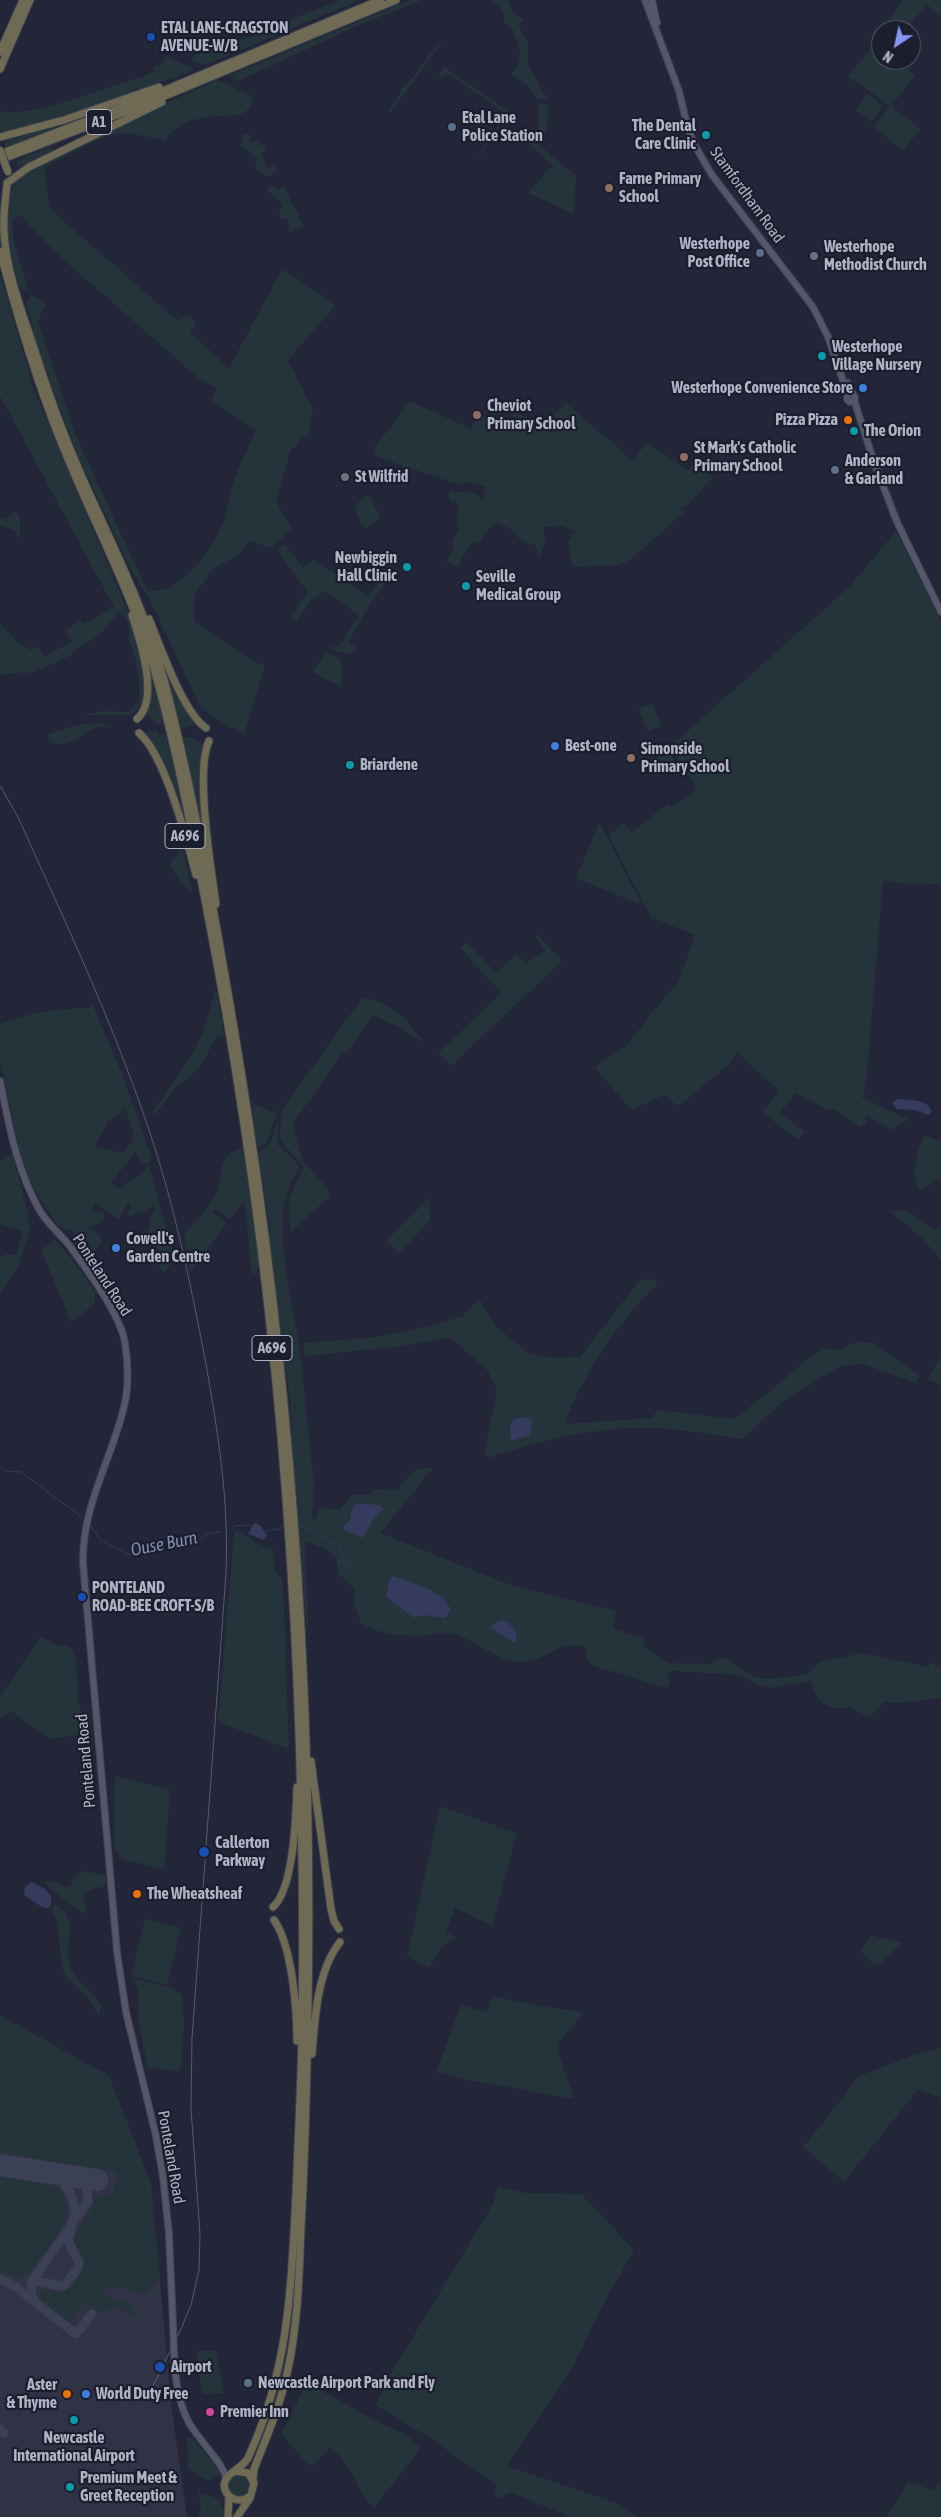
<!DOCTYPE html>
<html>
<head>
<meta charset="utf-8">
<style>
	body { margin:0 }
	#map { position:relative; width:941px; height:2517px; overflow:hidden; background:#222638; font-family:"Asap Condensed",sans-serif }
	canvas { display:block }
	.north { position:absolute; left:871px; top:20px; width:50px; height:50px; box-sizing:border-box; background:#1b1e2d; border:1px solid #575a6a; border-radius:50%; rotate:214deg; font-size:14px; font-weight:700; line-height:20px; text-align:center; color:#b0b3c5 }
	.north::after { content:''; display:block; margin:auto; width:18px; height:22px; background:#8796f3; clip-path:polygon(50% 0,100% 100%,50% 72%,0 100%) }
</style>
</head>
<body>
<div id="map">
<canvas width="941" height="2517"></canvas>
<div class="north">N</div>
</div>
<script>
const ctx = document.querySelector('canvas').getContext('2d');
ctx.lineJoin = 'round';
function fill(path, color) { ctx.fillStyle = color; ctx.fill(path, 'evenodd'); }
function trace(path, color, width, dash) { ctx.strokeStyle = color; ctx.lineWidth = width; ctx.lineCap = dash ? 'butt' : 'round'; ctx.setLineDash(dash || []); ctx.stroke(path); }
function label(font, color, halo, rows, align = 'center') {
  ctx.font = font + ' "Asap Condensed",sans-serif'; ctx.lineWidth = 4.5; ctx.setLineDash([]); ctx.textBaseline = 'middle'; ctx.strokeStyle = halo; ctx.fillStyle = color; for (const [text, x, y, turn = 0] of rows) {
    ctx.save(); ctx.translate(x, y); ctx.rotate((+turn || 0) * Math.PI / 180); ctx.textAlign = isNaN(turn) ? turn : align; if (halo) ctx.strokeText(text, 0, 0); ctx.fillText(text, 0, 0); ctx.restore();
  }
}
fill(new Path2D(`
	M0,2015L109,2076L151,2184L171,2403L187,2517H0Z`), '#303345');
fill(new Path2D(`
	M340,0H360L205,65L191,60L194,55L236,42Z
	M410,0H422L364,23L238,81L228,76Z
	M491,0H507L512,10L524,21L518,24L528,43V63L547,99H537L527,85L511,74C526,57 519,45 510,27H508L504,22C505,13 499,5 491,0Z
	M902,0H938L941,2V16L926,4L907,30H881Z
	M443,37L441,43L391,112H388L400,94L401,88L406,86Z
	M876,42L881,47V60H896L915,76L891,106L921,129L903,150L874,128L890,106L848,76Z
	M166,56L190,67L192,71C174,78 157,82 141,90L136,88L125,97L9,132L0,131V111C33,118 106,87 142,77L155,71L154,66L162,65Z
	M444,67L509,112L478,158L479,153L504,117V112L448,73L437,78Z
	M218,80L253,97C253,106 249,109 242,114C211,118 186,113 165,140L127,133L109,134L44,167L50,209L178,321L187,315L195,321L196,326L190,333L229,368L282,269L336,305L288,360L313,409L308,438L303,437L290,452L276,501L292,529L271,548L250,540L238,555L213,569L194,596V621L251,660L265,666L244,735L211,716L199,704L149,599L129,566L79,458L37,347L26,300L32,295L46,303L38,321L75,434L147,590C175,598 210,552 221,528C228,513 229,495 234,480C240,463 249,446 256,430L211,401L217,388L198,378L54,251L19,214L12,222L14,243L28,290L20,289C11,256 0,218 14,184C26,161 185,95 218,80Z
	M867,94L883,106L871,122L855,110Z
	M539,104H548C550,120 547,132 539,145L576,176L574,214L528,193L552,166L529,144L539,126Z
	M55,126V130L6,148L4,141Z
	M243,133L253,136L250,138L252,143L258,140L261,146L264,145L267,150L261,153L268,168L274,165L277,172L272,174V176H266L254,167L258,160L240,145L243,139Z
	M52,147C51,156 27,163 18,167L15,163L27,155Z
	M270,185L278,190L284,187L304,226L289,233L288,219H281L279,212L282,207L280,201L267,190Z
	M0,274L33,387L126,607C136,638 149,673 143,706L130,715H84L102,711L130,712L140,699L139,683L136,660L129,640V627L124,615L118,613L100,635L74,651L70,656L30,674L27,672L0,675V623L18,642L31,650L37,646L44,657L72,641L65,630L81,620L84,624L114,607L0,396Z
	M410,401L471,429L479,414L507,427L514,412L544,425L566,403L633,461L647,442L688,471L696,462L713,478L686,506L680,507L684,512L630,560L619,565L576,567L572,565L568,540L576,531L560,526L541,527L544,529L545,544L538,558L536,546C528,542 518,542 515,532L498,522L486,531L479,543L471,544L457,567L446,561L454,547L452,542L459,529L456,519L459,508L456,502L450,500L448,494L451,491L475,493L483,499L485,487L467,482L457,484L377,457L372,451Z
	M369,496L381,517L367,528L362,526L354,508L363,497Z
	M16,511L20,518V539L14,530L0,526V519L6,518Z
	M896,531L941,622V883L920,885L883,881L866,1085L862,1098L908,1119L892,1130L868,1116L864,1118L867,1122L859,1127L834,1109H826L796,1093L780,1113L805,1132L798,1140L762,1112L779,1091L737,1052L729,1065L678,1106L664,1095L631,1110L595,1067L627,1045L650,1015L678,983L695,935L651,917L609,836L624,823L632,832L667,804L672,807L697,790L671,746L850,586Z
	M284,544L303,567L313,559L368,597L383,576L390,575L362,617L349,642L357,648L354,654L338,652L329,648L340,645L359,615L324,591L311,601L296,622L290,617L307,592L277,549Z
	M139,631L165,725L157,724L145,714L149,700Z
	M155,638L196,723L187,728L178,726Z
	M326,653L341,659L342,688L312,672Z
	M652,703L662,726L648,732L638,709Z
	M100,723L112,727C108,727 103,727 99,727C84,730 63,756 48,738L49,734L81,724Z
	M149,731H158V734L166,735L193,854L182,820L145,734Z
	M180,736L194,738L204,746L209,869Z
	M667,745L675,763L662,769L654,750Z
	M599,824L601,825L642,905L576,878Z
	M182,848L193,892L181,884L170,864Z
	M537,934L562,961L451,1066L438,1053L502,993L460,948L467,942L496,973L517,954L526,963L546,951L535,937Z
	M216,987L224,1037L218,1035L199,1068L174,1089L155,1115L153,1112L193,1053L204,1029Z
	M362,998C394,1001 407,1020 425,1044L399,1027L372,1015L348,1052L342,1053L293,1124L303,1161L328,1189L330,1196L290,1233L289,1198L304,1167L280,1140L281,1116L284,1107Z
	M92,1003L121,1071L151,1155L149,1164L172,1250L177,1249L178,1253L165,1273L159,1267V1250L145,1238L150,1225L149,1220L156,1207L152,1206L143,1212L130,1216L127,1214L131,1207L129,1202L118,1220L96,1203L91,1210L92,1213L101,1211L105,1216L103,1222L89,1227L98,1234L102,1241L94,1253L83,1261L72,1243L76,1237L75,1232L58,1226L38,1196L23,1166L0,1061V1024C30,1013 56,1008 88,1008ZM126,1109L133,1132L132,1142L123,1153L95,1147L108,1122ZM136,1152L141,1162L149,1164L142,1173L118,1189L111,1183Z
	M253,1103L273,1113L277,1109V1111L267,1143L256,1149L252,1125Z
	M278,1120L277,1144L293,1158L299,1168C292,1180 286,1192 284,1206C279,1251 291,1295 298,1338C305,1384 307,1431 314,1478C316,1492 309,1509 314,1523L319,1508L340,1510L351,1495H369L375,1489L397,1490L416,1469L433,1468L380,1533L510,1585L616,1611L613,1629L645,1638L644,1647L669,1663L710,1664L724,1657L752,1676L765,1679L805,1675L820,1662L862,1653L929,1667L930,1662L941,1667V1698L900,1703L885,1702L877,1709L870,1718L850,1707C831,1713 814,1701 811,1681L769,1688L757,1685L740,1675L674,1671L667,1672L670,1682L668,1687H662L594,1666L587,1661L586,1648C564,1637 546,1660 525,1662C496,1664 475,1636 447,1633C441,1632 434,1635 428,1635C406,1637 379,1635 361,1623L355,1607L354,1588L339,1574L336,1559L326,1549L305,1541L309,1648L299,1542V1516L294,1468L290,1399L268,1238L270,1230L258,1153L271,1142Z
	M925,1135L941,1142V1181L939,1179L919,1191C911,1174 916,1152 925,1135Z
	M243,1148L259,1265L256,1273L252,1275L245,1205L242,1202L230,1220L214,1208L212,1212L227,1223L190,1272L184,1234C194,1222 209,1209 216,1194C225,1175 215,1154 243,1148Z
	M12,1154L29,1216L28,1222L31,1225L19,1265L0,1294V1257L7,1254L16,1255L23,1231L0,1224V1162Z
	M429,1198L430,1220L399,1254L386,1241Z
	M899,1210H906L934,1230L941,1229V1260L923,1239L891,1212Z
	M55,1240L71,1258L95,1291V1304L71,1322L41,1250Z
	M647,1279L655,1280L658,1285C628,1308 573,1388 566,1424L652,1418L657,1410L735,1419L822,1348L839,1350L859,1341L873,1343L920,1376L916,1383L863,1364L840,1366L782,1402L743,1439C712,1435 680,1428 648,1428C594,1427 538,1441 488,1458L484,1453L497,1391L488,1371L450,1337L405,1346L305,1356L304,1343L377,1337L424,1327L463,1316L479,1298L495,1326L529,1353L553,1358L580,1357L639,1281Z
	M941,1356V1386L928,1379Z
	M237,1530L258,1544L273,1549L275,1570L283,1579L289,1749L218,1722L234,1531Z
	M41,1636L58,1646L64,1645L73,1649L76,1659L78,1702L83,1715L82,1734L50,1739L11,1711L0,1718V1696Z
	M115,1776L170,1790L164,1870L123,1859L115,1852Z
	M440,1806L517,1833L492,1926L455,1908L446,1932L456,1937C443,1945 436,1953 430,1968L407,1957Z
	M84,1871L105,1875L108,1885C97,1889 90,1887 83,1898L86,1909L83,1914L47,1886L45,1882L52,1880L65,1887L70,1885L76,1875Z
	M55,1903C82,1922 63,1938 69,1963C74,1980 93,1990 101,2006L99,2016C94,2010 91,2002 86,1996C78,1987 66,1981 63,1969C57,1948 63,1928 51,1908Z
	M145,1919L181,1928L167,1985L131,1976Z
	M872,1935L876,1937L903,1942L879,1965L873,1963L861,1951Z
	M130,1978L168,1987L182,1994L184,2025L180,2071L148,2068L139,2026L138,1988Z
	M492,1996L536,2005L537,2008L543,2006L580,2012L583,2015L558,2043L559,2055L574,2099L467,2080L436,2072L461,2005L487,2012Z
	M0,2015L109,2076L151,2184L160,2277L146,2294L107,2285L104,2296L129,2302L137,2317L134,2318C119,2306 117,2306 99,2313L85,2302L69,2322L41,2299L40,2294L44,2289C50,2290 55,2293 61,2292C73,2291 84,2272 85,2261L74,2241L75,2235L92,2209L96,2194L113,2196L117,2172L0,2153Z
	M941,2048V2098L918,2089L844,2182L803,2147L847,2093L857,2077L911,2056Z
	M0,2177L57,2186C62,2193 67,2201 67,2210C67,2226 36,2270 22,2276C14,2279 7,2274 0,2271Z
	M498,2187L526,2193L581,2194L634,2250L601,2308L572,2369L506,2466L619,2504L636,2517H570L510,2492L499,2498L493,2496L496,2485L430,2438L375,2405L387,2380L493,2204Z
	M196,2351H216L224,2393L202,2395Z
	M306,2385L313,2386C335,2398 357,2410 378,2422C394,2430 410,2433 420,2449L374,2508C354,2492 355,2463 329,2448L312,2466L306,2463L281,2433Z
	M187,2437H191L218,2468L220,2473L212,2480L204,2479L188,2469Z
	M227 2485a12 12 0 1 1 24 0a12 12 0 1 1-24 0Z
	M941,2481V2517H887L908,2482L933,2490Z
	M198,2492L219,2499L224,2511L222,2517H198L201,2506Z`), '#25333a');
fill(new Path2D(`
	M898,1099C909,1100 929,1099 932,1112L928,1115L915,1110L897,1109L892,1103Z
	M525,1417L532,1420L531,1435L511,1441C511,1426 504,1420 525,1417Z
	M357,1503L379,1505L384,1509L374,1518L363,1538L345,1530L343,1527L350,1520L352,1508Z
	M254,1523L260,1525L267,1535L264,1540L248,1534Z
	M394,1576L431,1590L443,1598L451,1609L445,1618L423,1615L418,1617H413L386,1597L390,1578Z
	M501,1620C510,1621 517,1631 517,1640L514,1643L489,1627Z
	M32,1882L45,1889L51,1896V1905L48,1908L42,1907L24,1895L25,1887Z`), '#343b5d');
trace(new Path2D(`
	M0,1467L7,1471L21,1472L83,1518
	M89,1523L100,1540L130,1555L157,1549L167,1541L190,1538L198,1541L207,1534L221,1532
	M297,1524C305,1525 331,1542 340,1548L343,1561L355,1576
	M266,1531L279,1529L285,1526
	M229,1532L235,1526L250,1525`), '#343b5d', 1);
trace(new Path2D(`
	M0,2279L14,2286L76,2334L92,2314
	M39,2282L63,2286L76,2271L79,2263L68,2241L75,2213L72,2196L64,2183L46,2172
	M36,2303L31,2293L32,2281L88,2201L86,2186L73,2177
	M0,2429L4,2433`), '#3c4054', 9);
trace(new Path2D(`
	M0,2165L97,2180`), '#3c4054', 22);
const major = new Path2D(`
	M645,0L679,91L688,129L694,144L712,175L813,307L828,337L848,395
	M652,0L657,23
	M848,383L853,394
	M847 398a4 4 0 1 1 8 0a4 4 0 1 1-8 0Z
	M854,400L874,462L897,522L941,612
	M0,1081C9,1126 17,1171 40,1211C47,1223 60,1234 69,1245C87,1270 120,1313 125,1343C128,1364 129,1387 124,1407C111,1461 82,1506 83,1563L117,1952L126,2012L156,2136L163,2177L169,2234L173,2324
	M174,2352C175,2375 177,2399 188,2421C196,2437 226,2466 226,2479`);
const highway = new Path2D(`
	M0,52L23,0
	M0,69L30,0
	M0,137L64,120L159,87
	M0,154L141,100L380,0
	M0,160L143,105L396,0
	M7,183L29,167L162,102
	M7,185C5,201 3,216 4,232C6,270 21,309 33,345C47,390 63,434 82,477C112,545 146,610 165,683C193,792 213,904 232,1016C288,1343 314,1675 308,2007C307,2081 305,2155 301,2229C299,2276 298,2323 288,2369C281,2404 267,2436 254,2469L253,2479
	M0,251C19,324 41,397 71,466C102,540 139,609 159,687C182,774 198,864 215,953C282,1309 307,1672 302,2035C301,2087 298,2140 296,2193C291,2289 289,2369 248,2458C242,2469 228,2471 224,2484C225,2499 240,2505 251,2495L254,2483L248,2473L235,2471
	M132,615C140,640 160,699 137,719
	M149,619C161,647 182,711 206,728
	M139,733C165,755 187,840 196,875
	M209,741C195,771 211,869 216,904
	M311,1761L331,1909L334,1921L339,1929
	M273,1907C294,1889 296,1814 297,1787
	M274,1920C292,1945 297,2010 297,2041
	M312,2054C315,2018 317,1971 340,1942
	M228,2517L229,2497
	M237,2517L250,2498`);
trace(major, '#3f4252', 8);
trace(highway, '#3d4050', 9);
trace(major, '#535769', 6);
trace(highway, '#6e6a53', 7);
trace(new Path2D(`
	M0,786L17,815C63,917 112,1020 148,1127C174,1203 190,1281 205,1359C218,1431 229,1500 226,1573L192,2038L191,2108L200,2234L199,2270L191,2305L181,2329L147,2398`), '#575b6f', 1);
const majorBridge = new Path2D(`
	M173,2324L174,2352`);
const highwayBridge = new Path2D(`
	M0,150L8,172`);
trace(majorBridge, '#3f4252', 8, []);
trace(highwayBridge, '#3d4050', 9, []);
trace(majorBridge, '#535769', 6);
trace(highwayBridge, '#6e6a53', 7);
for (const [x, y, r, color] of [
	[151,37,5,"#1a4fb4"],
	[452,127,5,"#5c6f8a"],
	[706,135,5,"#0f9aa8"],
	[609,188,5,"#8d6e63"],
	[760,253,5,"#5c6f8a"],
	[814,256,5,"#6b7280"],
	[822,356,5,"#0f9aa8"],
	[863,388,5,"#3f7fe0"],
	[477,415,5,"#8d6e63"],
	[848,420,5,"#e8710a"],
	[854,431,5,"#0f9aa8"],
	[684,457,5,"#8d6e63"],
	[835,470,5,"#5c6f8a"],
	[345,477,5,"#6b7280"],
	[407,567,5,"#0f9aa8"],
	[466,586,5,"#0f9aa8"],
	[555,746,5,"#3f7fe0"],
	[631,758,5,"#8d6e63"],
	[350,765,5,"#0f9aa8"],
	[116,1248,5,"#3f7fe0"],
	[82,1597,5,"#1a4fb4"],
	[204,1852,6,"#1a4fb4"],
	[137,1894,5,"#e8710a"],
	[160,2367,6,"#1a4fb4"],
	[248,2383,5,"#5c6f8a"],
	[67,2394,5,"#e8710a"],
	[86,2394,5,"#3f7fe0"],
	[210,2412,5,"#d1479c"],
	[74,2420,5,"#0f9aa8"],
	[70,2487,5,"#0f9aa8"]
]) { const dot = new Path2D(); dot.arc(x, y, r, 0, 2 * Math.PI); ctx.fillStyle = color; ctx.fill(dot); trace(dot, '#1b1e2d', 2); }
for (const [x, y, w] of [
	[99,122,25],
	[185,836,40],
	[272,1348,40]
]) { const box = new Path2D(); box.roundRect(x - w / 2, y - 12.5, w, 25, 4); ctx.fillStyle = '#1b1e2d'; ctx.fill(box); trace(box, '#b0b3c5', 1); }
label('bold 15px', '#b0b3c5', null, [
	["A1",99,122],
	["A696",185,836],
	["A696",272,1348]
]);
label('bold 16px', '#b0b3c5', '#1b1e2d', [
	["ETAL LANE-CRAGSTON",161,28],
	["AVENUE-W/B",161,46],
	["Etal Lane",462,118],
	["Police Station",462,136],
	["The Dental",696,126,"right"],
	["Care Clinic",696,144,"right"],
	["Farne Primary",619,179],
	["School",619,197],
	["Westerhope",750,244,"right"],
	["Post Office",750,262,"right"],
	["Westerhope",824,247],
	["Methodist Church",824,265],
	["Westerhope",832,347],
	["Village Nursery",832,365],
	["Westerhope Convenience Store",853,388,"right"],
	["Cheviot",487,406],
	["Primary School",487,424],
	["Pizza Pizza",838,420,"right"],
	["The Orion",864,431],
	["St Mark's Catholic",694,448],
	["Primary School",694,466],
	["Anderson",845,461],
	["& Garland",845,479],
	["St Wilfrid",355,477],
	["Newbiggin",397,558,"right"],
	["Hall Clinic",397,576,"right"],
	["Seville",476,577],
	["Medical Group",476,595],
	["Best-one",565,746],
	["Simonside",641,749],
	["Primary School",641,767],
	["Briardene",360,765],
	["Cowell's",126,1239],
	["Garden Centre",126,1257],
	["PONTELAND",92,1588],
	["ROAD-BEE CROFT-S/B",92,1606],
	["Callerton",215,1843],
	["Parkway",215,1861],
	["The Wheatsheaf",147,1894],
	["Airport",171,2367],
	["Newcastle Airport Park and Fly",258,2383],
	["Aster",57,2385,"right"],
	["& Thyme",57,2403,"right"],
	["World Duty Free",96,2394],
	["Premier Inn",220,2412],
	["Newcastle",74,2438,"center"],
	["International Airport",74,2456,"center"],
	["Premium Meet &",80,2478],
	["Greet Reception",80,2496]
], 'left');
label('16px', '#b0b3c5', '#1b1e2d', [
	["Stamfordham Road",747,195,54],
	["Ponteland Road",102,1275,57],
	["Ponteland Road",86,1761,-95],
	["Ponteland Road",171,2157,80]
]);
label('italic 18px', '#808ab1', '#1b1e2d', [
	["Ouse Burn",164,1544,-11]
]);
</script>
</body>
</html>
